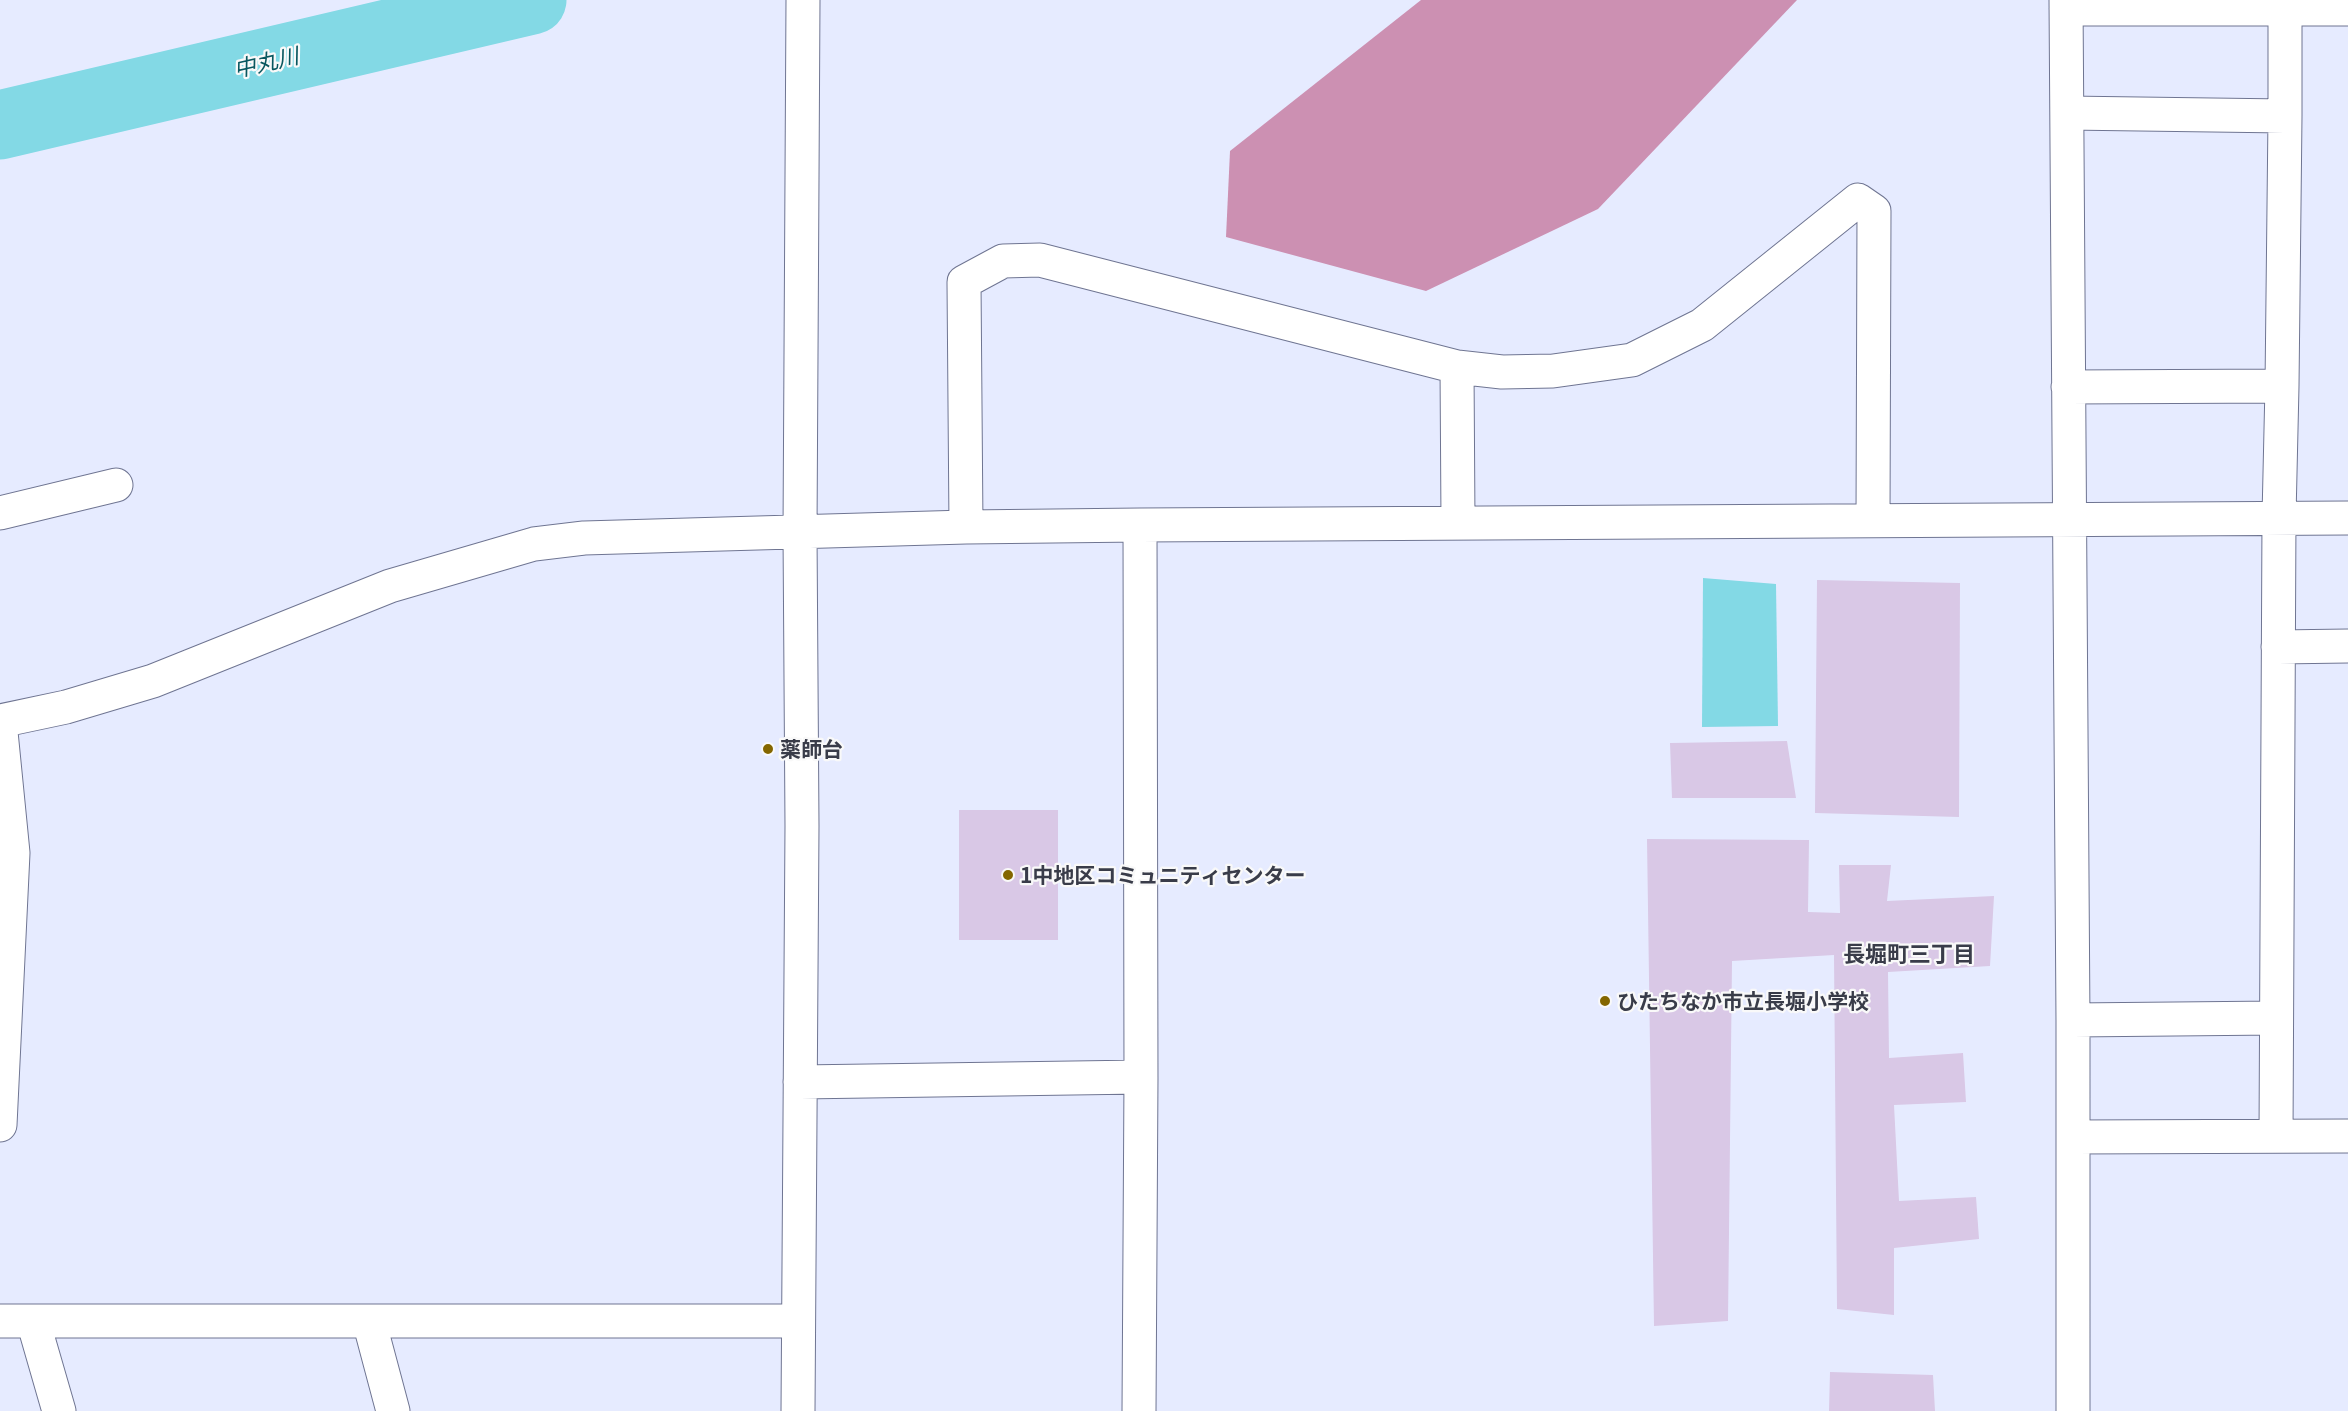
<!DOCTYPE html>
<html>
<head>
<meta charset="utf-8">
<style>
	body { margin:0 }
	canvas { display:block; background:#e6ebff }
</style>
</head>
<body>
<canvas width="2348" height="1411"></canvas>
<script>
const ctx = document.querySelector('canvas').getContext('2d');
ctx.lineJoin = 'round';
function fill(path, color) { ctx.fillStyle = color; ctx.fill(path, 'evenodd'); }
function trace(path, color, width, dash) { ctx.strokeStyle = color; ctx.lineWidth = width; ctx.lineCap = dash ? 'butt' : 'round'; ctx.setLineDash(dash || []); ctx.stroke(path); }
function label(font, color, halo, rows, align = 'center') {
  ctx.font = font + ' Georgia,"Noto Sans JP",serif'; ctx.lineWidth = 4.5; ctx.setLineDash([]); ctx.textBaseline = 'middle'; ctx.strokeStyle = halo; ctx.fillStyle = color; for (const [text, x, y, turn = 0] of rows) {
    ctx.save(); ctx.translate(x, y); ctx.rotate((+turn || 0) * Math.PI / 180); ctx.textAlign = isNaN(turn) ? turn : align; if (halo) ctx.strokeText(text, 0, 0); ctx.fillText(text, 0, 0); ctx.restore();
  }
}
fill(new Path2D(`
	M1421,0H1797L1598,209L1426,291L1226,237L1230,151Z`), '#cc90b2');
fill(new Path2D(`
	M1703,578L1776,584L1778,726L1702,727Z`), '#83d9e5');
trace(new Path2D(`
	M0,125L532,0`), '#83d9e5', 69);
fill(new Path2D(`
	M1817,580L1960,583L1959,817L1815,813Z
	M1787,741L1796,798H1672L1670,743Z
	M959,810H1058V940H959Z
	M1647,839L1809,840L1808,912L1840,913L1839,865H1891L1887,901L1994,896L1990,966L1888,972L1889,1058L1963,1053L1966,1102L1894,1105L1899,1201L1976,1197L1979,1239L1894,1248V1315L1837,1309L1834,955L1732,961L1728,1321L1654,1326Z
	M1830,1372L1933,1375L1935,1411H1829Z`), '#d9c8e6');
const minor = new Path2D(`
	M2066,0L2073,1020V1411
	M2066,9H2348
	M2285,9V116
	M2067,113L2285,116L2282,386L2068,387
	M1457,367L1458,523
	M0,513L116,485
	M966,527L964,282L1003,261L1040,260L1457,367L1502,372L1553,371L1632,360L1702,325L1858,200L1874,211L1873,519
	M2278,647L2348,646
	M0,721L66,707L153,681L390,586L534,544L584,538L966,527L1140,525L2348,518
	M0,722L13,853L0,1125
	M2073,1020L2276,1018
	M800,1082L1141,1077
	M2276,1136L2279,517L2282,386
	M2073,1137L2348,1136
	M0,1321H798
	M33,1321L59,1411
	M369,1321L393,1411
	M798,1411L802,826L800,532L803,0
	M1139,1411L1141,1077L1140,525`);
trace(minor, '#6f7592', 35);
trace(minor, '#fff', 33);
for (const [x, y, r, color] of [
	[768,749,6,"#846600"],
	[1008,875,6,"#846600"],
	[1605,1001,6,"#846600"]
]) { const dot = new Path2D(); dot.arc(x, y, r, 0, 2 * Math.PI); ctx.fillStyle = color; ctx.fill(dot); trace(dot, '#f9f9f9', 2); }
label('bold 21px', '#393c49', '#f9f9f9', [
	["薬師台",780,749],
	["1中地区コミュニティセンター",1020,875],
	["ひたちなか市立長堀小学校",1617,1001]
], 'left');
label('italic 22px', '#08575f', '#f9f9f9', [
	["中丸川",266,62,-13]
]);
label('bold 22px', '#393c49', '#f9f9f9', [
	["長堀町三丁目",1909,954]
]);
</script>
</body>
</html>
